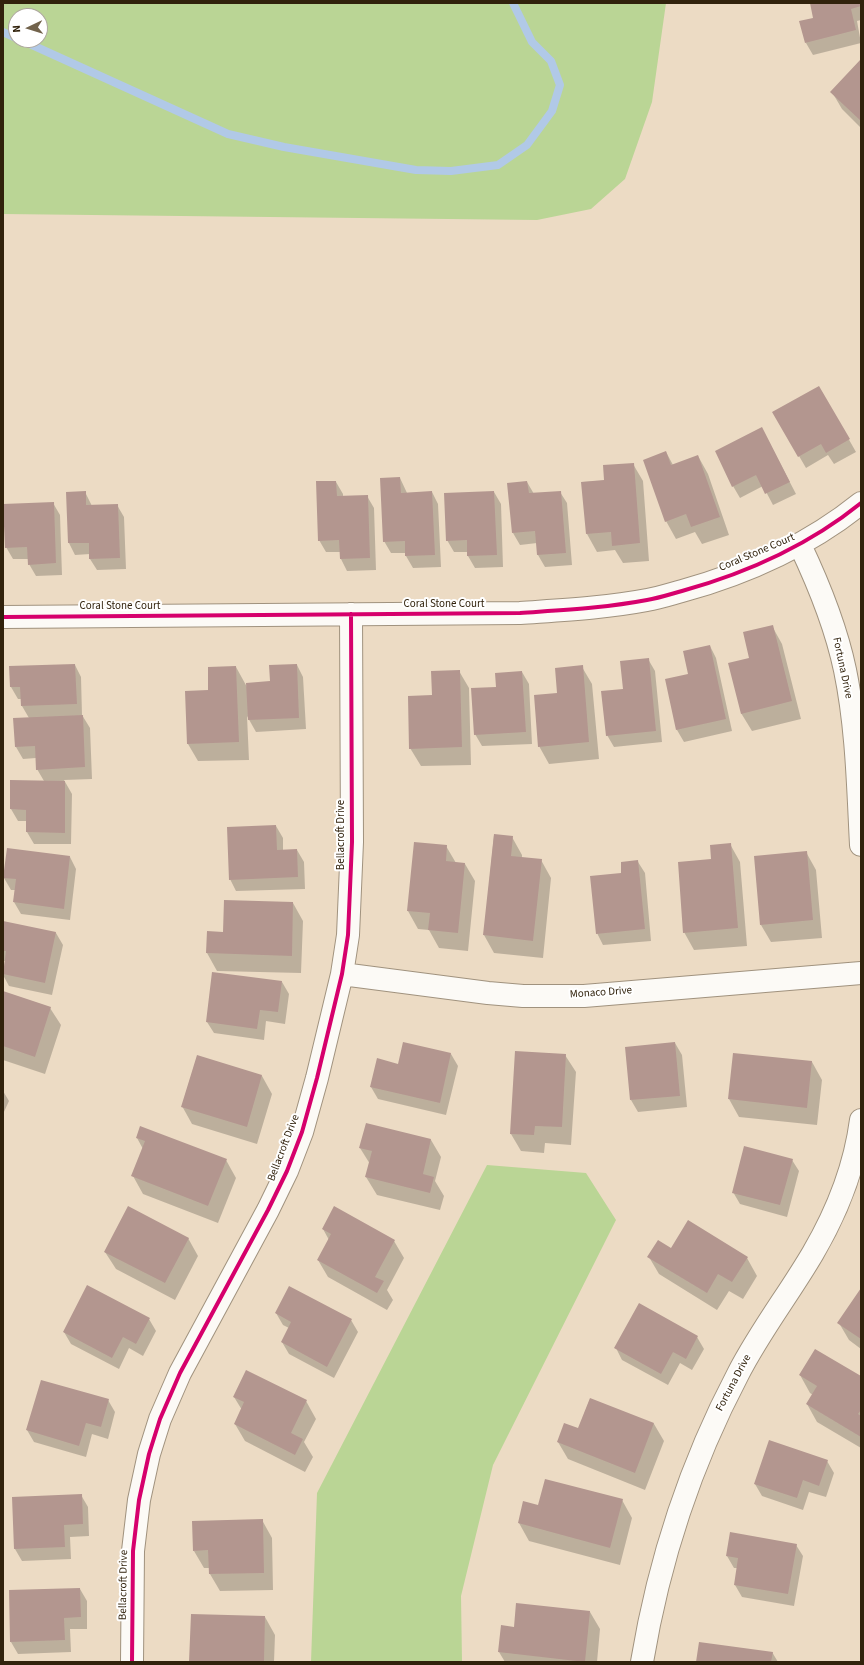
<!DOCTYPE html>
<html>
<head>
<meta charset="utf-8">
<style>
	body { margin:0 }
	#map { position:relative; width:864px; height:1665px; overflow:hidden; background:#ecdbc4; font-family:"Source Sans 3",sans-serif }
	canvas { display:block }
	.frame { position:absolute; inset:0; border:4px solid #31220c; pointer-events:none }
	.north { position:absolute; left:8px; top:8px; width:40px; height:40px; box-sizing:border-box; background:#fff; border:1px solid #ada79e; border-radius:50%; rotate:266deg; font-size:11px; font-weight:700; line-height:16px; text-align:center; color:#31220c }
	.north::after { content:''; display:block; margin:auto; width:14px; height:18px; background:#72634c; clip-path:polygon(50% 0,100% 100%,50% 72%,0 100%) }
</style>
</head>
<body>
<div id="map">
<canvas width="864" height="1665"></canvas>
<div class="frame"></div>
<div class="north">N</div>
</div>
<script>
const ctx = document.querySelector('canvas').getContext('2d');
ctx.lineJoin = 'round';
function fill(path, color) { ctx.fillStyle = color; ctx.fill(path, 'evenodd'); }
function trace(path, color, width, dash) { ctx.strokeStyle = color; ctx.lineWidth = width; ctx.lineCap = dash ? 'butt' : 'round'; ctx.setLineDash(dash || []); ctx.stroke(path); }
function label(font, color, halo, rows, align = 'center') {
  ctx.font = font + ' "Source Sans 3",sans-serif'; ctx.lineWidth = 4; ctx.setLineDash([]); ctx.textBaseline = 'middle'; ctx.strokeStyle = halo; ctx.fillStyle = color; for (const [text, x, y, turn = 0] of rows) {
    ctx.save(); ctx.translate(x, y); ctx.rotate((+turn || 0) * Math.PI / 180); ctx.textAlign = isNaN(turn) ? turn : align; if (halo) ctx.strokeText(text, 0, 0); ctx.fillText(text, 0, 0); ctx.restore();
  }
}
fill(new Path2D(`
	M3,3H666L652,102L625,179L591,209L537,220L3,214ZM16,16H40V40H16Z
	M487,1165L586,1173L616,1220L493,1465L461,1596L462,1662H311L317,1493Z`), '#bad595');
fill(new Path2D(`
	M811,3H861V20L857,21L861,43L813,55L806,43L815,19Z
	M861,61V128L842,109L832,92Z
	M819,387L856,452L834,464L828,455L806,468L774,413Z
	M768,440L796,494L773,505L763,486L740,498L733,486Z
	M666,452L673,465L698,456L708,474L729,535L702,544L695,532L676,539L666,521Z
	M633,464L643,481L649,561L623,563L615,550L597,552L587,534L582,482L606,481Z
	M400,478L407,493L432,492L438,504L441,567L413,568L406,556V553H391L384,541Z
	M336,482L343,494V497L367,496L374,508L376,570L347,571L341,559L340,552H326L319,540Z
	M527,482L534,494L560,492L567,503L572,565L545,567L538,555L537,543L520,545L513,533Z
	M85,492L92,506L117,505L124,517L126,569L97,570L90,559V554L75,555L69,543Z
	M494,492L501,504L503,567L475,568L468,556V552H454L447,540Z
	M53,503L60,515L62,575L36,576L29,564V559H13L6,547Z
	M772,626L782,644L801,719L752,731L741,713L750,658Z
	M710,646L716,658L732,731L684,742L677,730L667,680L689,675Z
	M648,659L655,671L662,742L614,747L607,735Z
	M75,665L81,677L82,715L90,728L92,779L64,780L72,794L71,844H34L27,832V821H18L11,809L44,781L37,769L36,758L23,759L16,747L15,719L29,718L22,706V699H18L11,687L10,667Z
	M297,665L303,677L306,729L256,732L247,716L249,760L198,761L188,744L209,691L236,667L247,687L271,682Z
	M582,667L592,684L599,759L549,764L539,746Z
	M459,671L469,688L471,765L421,766L410,748L433,696Z
	M522,672L529,684L532,744L482,746L475,734L497,688Z
	M276,826L283,838V851L297,850L304,862L305,889L236,891L230,879Z
	M494,835L512,837L522,855V858L541,860L551,878L543,958L494,953L484,935Z
	M730,844L740,862L747,946L694,950L684,932Z
	M446,846L456,863L465,864L475,881L468,951L439,948L429,930L418,929L408,911Z
	M806,852L816,870L822,938L771,942L761,925Z
	M70,857L76,869L70,920L21,914L14,902L15,890H11L4,878Z
	M638,862L645,873L651,941L603,945L597,933L623,874Z
	M293,903L303,921L301,973L217,971L207,953L208,932L224,933Z
	M3,922L56,933L63,945L52,995L9,986L3,975L5,961H3Z
	M282,982L289,994L285,1024L266,1021L264,1040L214,1033L207,1022Z
	M3,992L50,1008L61,1025L45,1074L3,1060Z
	M675,1043L682,1055L687,1107L638,1112L631,1100Z
	M451,1054L458,1066L446,1115L378,1099L371,1087L399,1065Z
	M734,1054L812,1062L822,1080L817,1125L739,1117L729,1099Z
	M565,1055L576,1072L571,1145L545,1143L544,1153L521,1151L511,1134Z
	M197,1057L262,1076L272,1094L257,1144L192,1124L182,1106Z
	M3,1091L9,1101L3,1114Z
	M137,1138L226,1160L236,1178L218,1223L143,1194L133,1176L143,1149Z
	M431,1140L441,1157L435,1181L444,1196L440,1210L377,1195L366,1177L370,1164L360,1148Z
	M792,1160L799,1171L787,1217L740,1204L733,1192Z
	M323,1229L394,1241L404,1258L387,1290L393,1300L387,1310L328,1277L318,1260L329,1240Z
	M188,1238L198,1256L175,1300L116,1269L105,1252Z
	M671,1249L747,1258L757,1276L743,1299L729,1291L717,1310L659,1274L649,1257Z
	M861,1290V1349L849,1340L839,1323Z
	M639,1305L697,1337L704,1349L692,1370L680,1363L668,1385L622,1360L616,1348Z
	M276,1313L351,1320L358,1332L334,1378L289,1354L282,1342L289,1328L283,1325Z
	M149,1319L156,1331L143,1356L129,1348L119,1369L71,1344L64,1332Z
	M800,1375L861,1378V1448L817,1422L807,1404L813,1395L810,1393Z
	M234,1397L306,1401L316,1419L304,1442L313,1457L305,1472L245,1441L235,1424L242,1410Z
	M590,1399L654,1424L664,1441L645,1490L568,1459L558,1442L578,1430Z
	M108,1400L115,1412L108,1439L92,1434L86,1457L34,1442L27,1430Z
	M827,1461L834,1473L826,1497L809,1492L803,1510L762,1496L755,1484Z
	M81,1495L88,1507L89,1536L70,1537L71,1559L22,1561L15,1549L13,1498Z
	M622,1500L632,1518L620,1565L529,1541L519,1523L539,1506Z
	M262,1520L272,1538L273,1590L220,1591L210,1574V1568H204L194,1551Z
	M796,1545L803,1556L794,1606L742,1597L735,1585L738,1568H734L727,1556Z
	M80,1589L87,1601V1629H70L71,1652L18,1654L11,1642Z
	M590,1612L600,1629L597,1662H505L499,1652L515,1628Z
	M265,1617L275,1635L274,1662H190Z
	M772,1652L778,1662H697Z`), '#0003');
trace(new Path2D(`
	M3,32L16,38
	M21,40L228,134L284,147L416,170L451,171L498,165L527,145L552,111L560,85L551,61L532,42L513,3`), '#b1c9e7', 8);
fill(new Path2D(`
	M810,3H861V6L851,9L856,30L805,43L799,21L813,18Z
	M861,59V121L830,92Z
	M819,386L850,439L826,453L821,444L798,457L772,412Z
	M762,427L790,482L765,494L756,475L732,487L715,451Z
	M666,451L671,465L698,455L720,517L691,527L686,514L665,522L643,460Z
	M634,463L640,543L612,546L611,532L586,534L581,482L604,480L603,465Z
	M400,477L401,493L432,491L435,555L405,556V541L383,542L380,478Z
	M316,481H336L337,496L368,495L370,558L340,559L339,540L318,541Z
	M527,481L529,493L561,491L566,553L537,555L535,531L512,533L507,483Z
	M86,491V505L118,504L120,558L89,559V543H68L66,492Z
	M494,491L497,555L467,556V540L446,541L444,493Z
	M54,502L56,563L28,565L27,547L5,548L3,504Z
	M773,625L792,701L741,714L728,663L749,658L743,632Z
	M710,645L726,719L676,730L665,679L688,674L683,651Z
	M649,658L656,731L606,736L601,691L623,689L620,661Z
	M75,664L77,704L21,706L20,687H10L9,666Z
	M297,664L299,718L248,720L246,683L270,681L269,665Z
	M583,665L589,742L538,747L534,695L557,693L555,668Z
	M236,666L239,742L187,744L185,691L208,690V667Z
	M460,670L462,747L409,749L408,696L432,695L431,671Z
	M522,671L526,732L474,735L471,688L496,687L495,673Z
	M83,715L85,767L36,770L35,746L15,747L13,718Z
	M10,780L65,781V833L26,832V810L10,809Z
	M276,825L277,850L297,849L298,877L229,880L227,827Z
	M494,834L513,836L511,856L542,859L533,941L483,935Z
	M414,842L447,845L446,861L465,863L458,933L428,930L430,913L407,911Z
	M731,843L738,928L683,933L678,862L711,859L710,845Z
	M7,848L70,856L64,909L13,902L16,879L3,878Z
	M807,851L813,920L760,925L754,856Z
	M638,860L645,929L596,934L590,876L621,873V862Z
	M224,900L293,902L292,956L206,953L207,931L223,932Z
	M3,921L56,932L45,983L3,974L6,951H3Z
	M212,972L282,981L278,1012L260,1010L257,1029L206,1022Z
	M3,991L51,1007L35,1057L3,1046Z
	M403,1042L451,1053L440,1103L370,1087L377,1058L398,1064Z
	M675,1042L680,1096L630,1100L625,1047Z
	M515,1051L566,1054L562,1127L535,1126L534,1135L510,1134Z
	M733,1053L812,1061L807,1108L728,1099Z
	M197,1055L262,1075L247,1127L181,1107Z
	M366,1123L431,1139L423,1174L434,1177L430,1193L365,1177L372,1151L359,1148Z
	M140,1126L227,1159L208,1206L131,1176L145,1141L136,1138Z
	M744,1146L793,1159L780,1205L732,1193Z
	M128,1206L189,1238L165,1283L104,1252Z
	M334,1206L395,1240L375,1277L384,1281L377,1293L317,1260L331,1234L322,1229Z
	M688,1220L748,1257L732,1282L718,1274L707,1293L647,1257L658,1240L671,1248Z
	M87,1285L150,1318L136,1344L123,1337L112,1358L63,1332Z
	M289,1286L352,1319L327,1367L281,1342L291,1322L275,1313Z
	M861,1288V1339L837,1323Z
	M639,1303L698,1336L686,1359L673,1352L661,1374L614,1348Z
	M815,1349L861,1376V1410L858,1414L861,1416V1437L806,1404L817,1386L799,1375Z
	M246,1370L307,1400L291,1433L303,1439L295,1455L234,1424L244,1402L233,1397Z
	M41,1380L109,1399L101,1427L86,1423L79,1446L26,1430Z
	M590,1398L654,1423L635,1473L557,1442L564,1423L578,1428Z
	M769,1440L828,1460L819,1486L803,1480L797,1498L754,1484Z
	M545,1479L623,1499L610,1548L518,1523L523,1501L538,1505Z
	M82,1494L83,1524L64,1525L65,1547L14,1549L12,1497Z
	M263,1519L264,1573L209,1574L208,1550L193,1551L192,1521Z
	M730,1532L797,1544L788,1594L734,1585L738,1558L726,1556Z
	M80,1588L81,1617L64,1618L65,1640L10,1642L9,1590Z
	M516,1603L590,1611L585,1662L498,1652L501,1625L514,1627Z
	M191,1614L265,1616L264,1662H189Z
	M699,1642L773,1652L771,1662H696Z`), '#b3968f');
const street = new Path2D(`
	M800,545C819,585 836,627 845,670C857,728 858,787 861,845
	M3,617L520,613C562,610 605,608 647,600C659,598 671,594 682,591C747,573 809,545 861,503
	M342,974L488,993L523,996H584L861,973
	M132,1662L133,1551L139,1500L149,1454L160,1419L180,1373L268,1210L287,1171L302,1132L317,1078L342,974L348,935L352,842L351,614
	M642,1662C659,1560 690,1465 738,1374C760,1331 789,1294 813,1253C837,1212 855,1166 861,1120`);
trace(street, '#a0927e', 24);
trace(street, '#fcfaf6', 22);
trace(new Path2D(`
	M3,617L520,613C562,610 605,608 647,600C659,598 671,594 682,591C747,573 809,545 861,503
	M132,1662L133,1551L139,1500L149,1454L160,1419L180,1373L268,1210L287,1171L302,1132L317,1078L342,974L348,935L352,842L351,614`), '#d6006c', 4);
label('11px', '#31220c', '#fff', [
	["Coral Stone Court",757,553,-23],
	["Coral Stone Court",444,605],
	["Coral Stone Court",120,607],
	["Fortuna Drive",842,668,78],
	["Bellacroft Drive",342,835,-90],
	["Monaco Drive",601,993,-4],
	["Bellacroft Drive",284,1148,-69],
	["Fortuna Drive",734,1383,-62],
	["Bellacroft Drive",124,1585,-89]
]);
</script>
</body>
</html>
